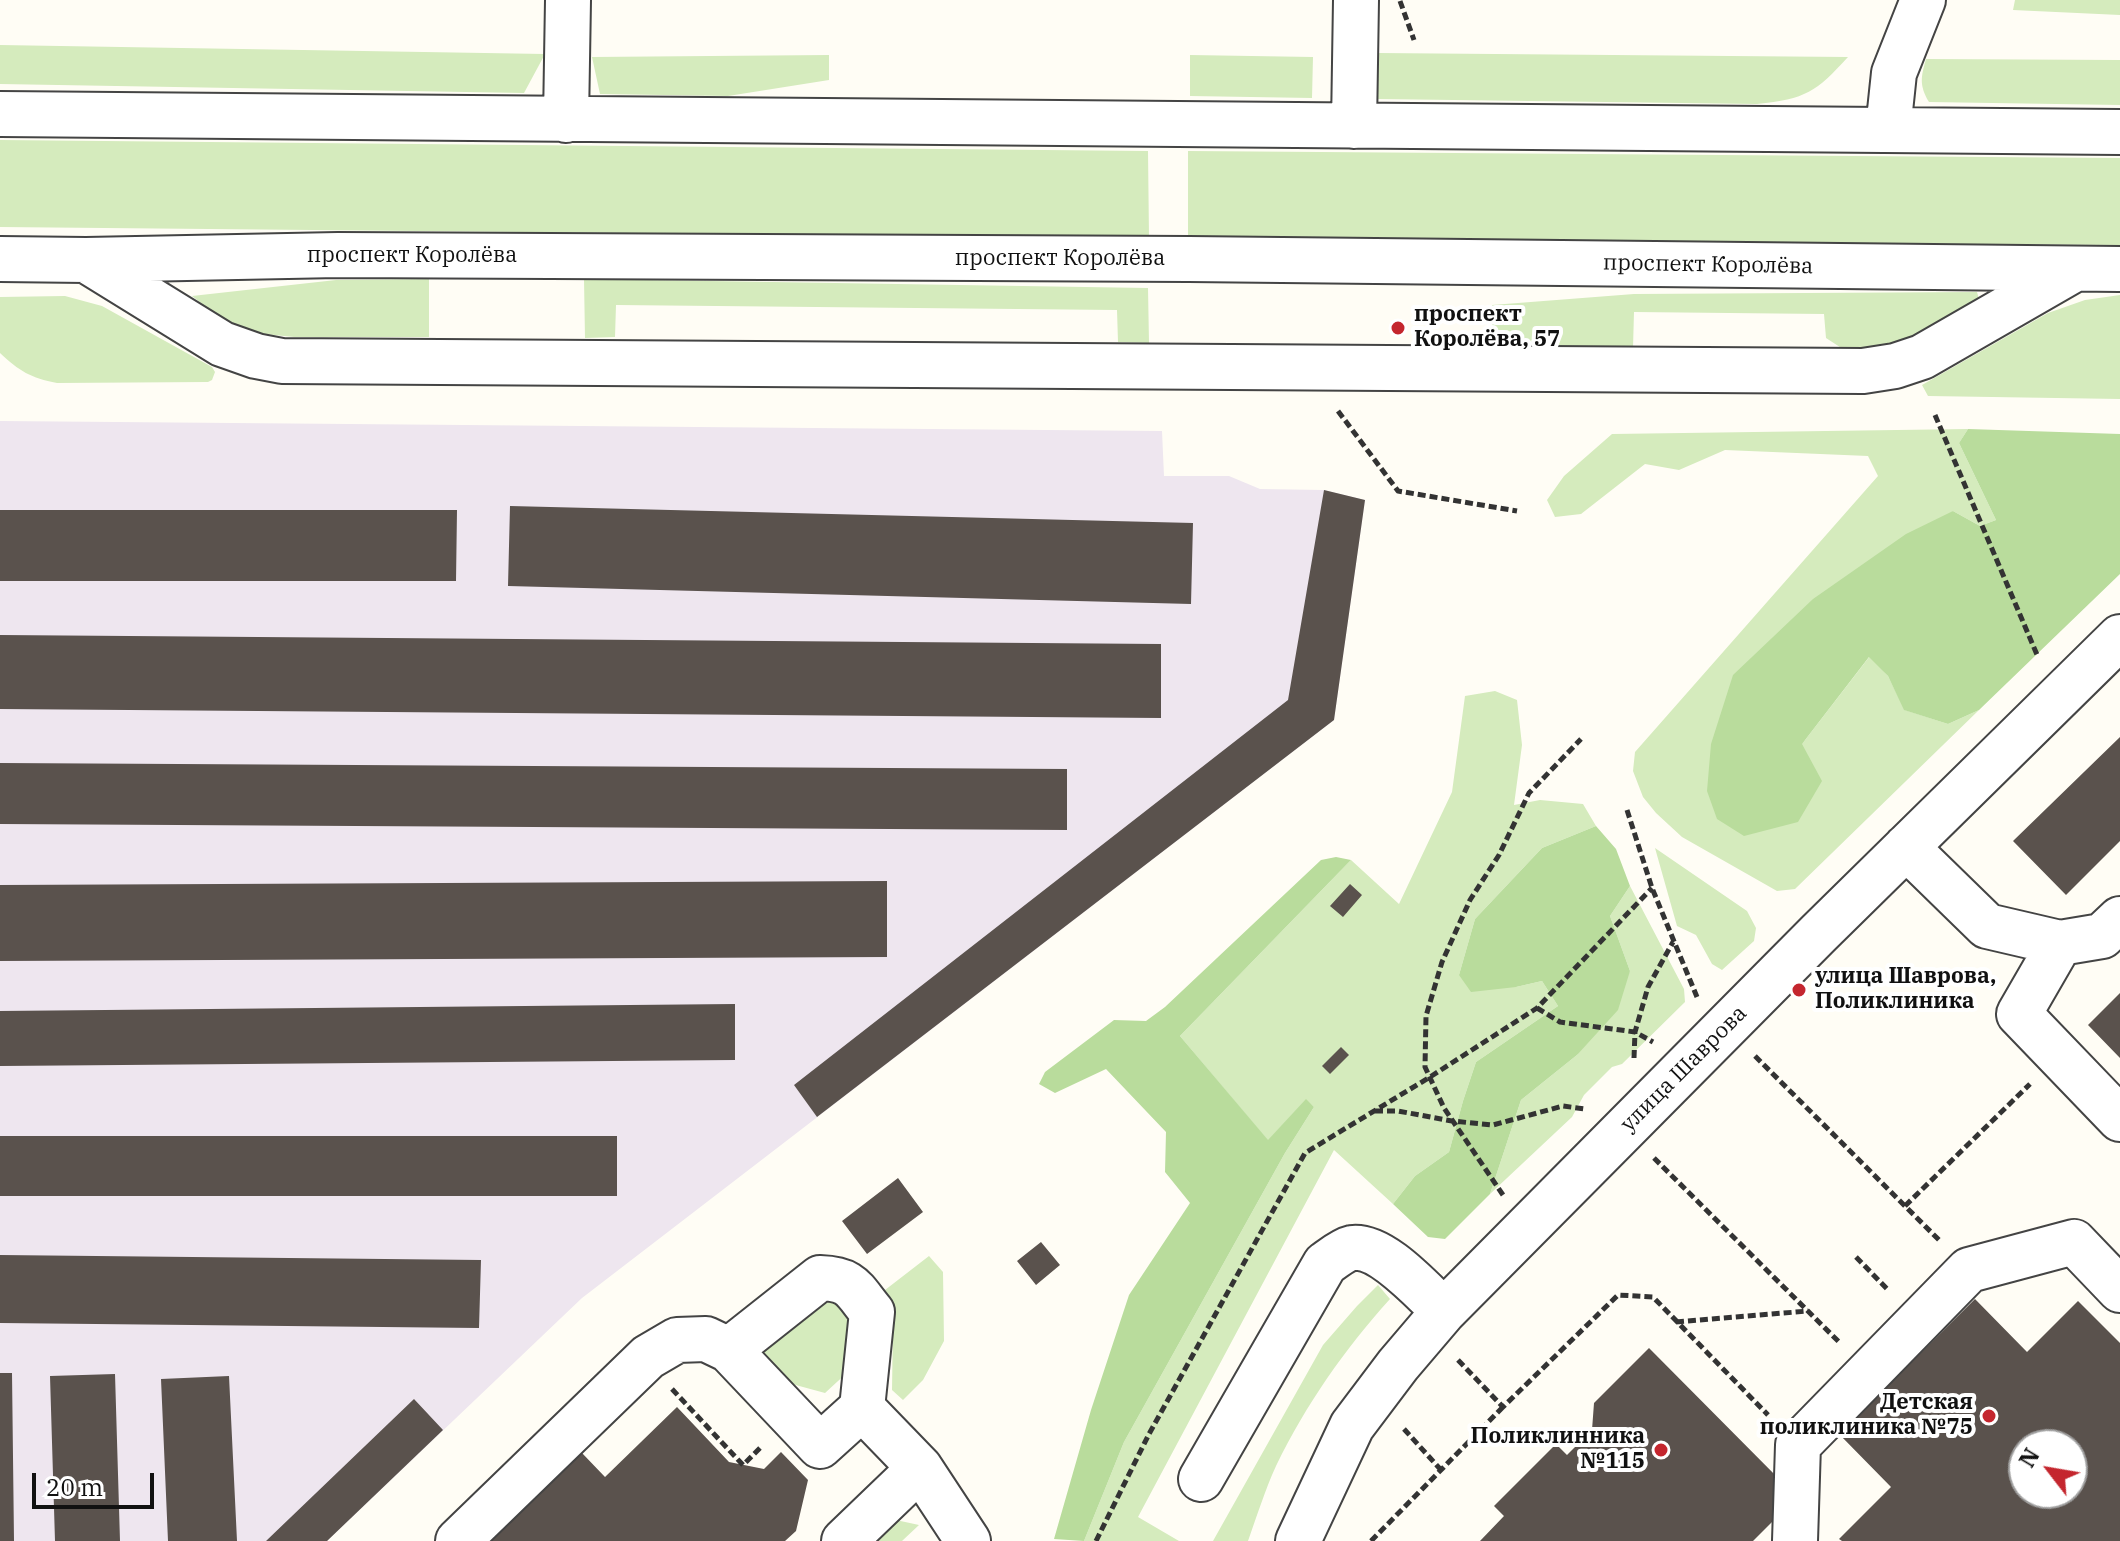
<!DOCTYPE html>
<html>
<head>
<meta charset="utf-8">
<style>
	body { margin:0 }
	#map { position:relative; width:2120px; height:1541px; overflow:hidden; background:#fffdf5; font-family:"IBM Plex Serif",serif }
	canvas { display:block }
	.north { position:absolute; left:2008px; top:1429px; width:80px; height:80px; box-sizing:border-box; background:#fff; border:2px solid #a0a0a0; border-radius:50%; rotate:301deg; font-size:22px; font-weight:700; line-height:32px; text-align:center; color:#111 }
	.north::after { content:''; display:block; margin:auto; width:28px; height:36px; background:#c4262e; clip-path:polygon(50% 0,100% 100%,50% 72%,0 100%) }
	.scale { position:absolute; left:32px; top:1473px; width:122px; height:36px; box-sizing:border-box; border:4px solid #111; border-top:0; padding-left:10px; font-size:24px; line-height:28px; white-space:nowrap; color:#111; -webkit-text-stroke:6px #fff; paint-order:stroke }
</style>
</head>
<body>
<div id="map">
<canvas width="2120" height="1541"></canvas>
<div class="north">N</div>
<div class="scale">20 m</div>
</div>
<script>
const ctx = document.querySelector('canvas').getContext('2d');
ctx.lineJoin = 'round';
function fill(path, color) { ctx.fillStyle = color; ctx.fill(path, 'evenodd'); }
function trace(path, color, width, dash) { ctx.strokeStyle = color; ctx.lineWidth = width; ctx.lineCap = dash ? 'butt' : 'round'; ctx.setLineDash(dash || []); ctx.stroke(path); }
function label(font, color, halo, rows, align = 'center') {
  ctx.font = font + ' "IBM Plex Serif",serif'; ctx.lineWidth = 8; ctx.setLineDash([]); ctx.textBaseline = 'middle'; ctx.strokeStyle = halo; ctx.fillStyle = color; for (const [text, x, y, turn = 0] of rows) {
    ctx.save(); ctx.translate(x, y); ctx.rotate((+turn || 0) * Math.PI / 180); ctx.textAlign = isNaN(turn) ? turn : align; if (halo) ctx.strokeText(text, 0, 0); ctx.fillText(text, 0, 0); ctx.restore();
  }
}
fill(new Path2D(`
	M0,421L1162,431L1164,476H1229L1260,489L1324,490L1365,500L1334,720L582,1298L327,1541H0Z`), '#eee6ef');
fill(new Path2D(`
	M2015,0H2120V15L2013,10Z
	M0,45L545,54L524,93L0,84Z
	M1378,53L1848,57C1816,92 1806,99 1757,104L1378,99Z
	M829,55V80L728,96L600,94L592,57Z
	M1190,55L1313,57L1312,98L1190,96Z
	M1926,59L2120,60V105L1929,102C1919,85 1921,77 1926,59Z
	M0,140L1148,151L1149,238L0,227Z
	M1188,151L2120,158V245L1188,239Z
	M429,279V337H294L264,334L239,327L219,317L192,296L336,280Z
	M584,279L1148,288L1149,343L1118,342L1117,310L616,305L615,337L585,338Z
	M1977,292L1979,299L1897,344L1846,351L1826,338L1824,314L1634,312L1633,348L1492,347V305L1634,294Z
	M2120,295V399L1928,396L1922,385L2048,313L2085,300Z
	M65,296L102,306L212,367L215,372L212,380L208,382L57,383C31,378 19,371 0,353V297Z
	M1968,429L1959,443L1996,520L1980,526L1953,511L1802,744L1870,656L1888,676L1905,710L1948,724L1979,710L1795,889L1777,891L1682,837L1656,813L1643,797L1633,771L1635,752L1878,476L1868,456L1725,450L1679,470L1645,464L1581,514L1555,517L1547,500L1564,476L1612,434Z
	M1495,691L1517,700L1522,745L1514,805L1540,800L1583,804L1596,826L1542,848L1475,919L1459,975L1516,987L1542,981L1558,1006L1476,1062L1463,1101L1449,1152L1415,1176L1393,1204L1334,1150L1138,1517L1179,1541H1084L1124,1442L1285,1153L1314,1107L1306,1100L1268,1141L1180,1036L1351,860L1399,904L1452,792L1465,696Z
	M1655,848L1747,911L1756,928L1754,941L1722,970L1712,964L1696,935L1677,926Z
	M1630,886L1684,989L1685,1002L1622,1064L1612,1067L1584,1095L1572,1117L1490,1194L1521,1100L1577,1055L1630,971L1610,916Z
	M929,1256L943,1272L944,1341L923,1380L903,1400L892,1390L893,1322L885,1290Z
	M1378,1285L1390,1299C1344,1350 1307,1403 1276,1466C1265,1490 1257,1516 1248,1541H1213L1323,1345L1357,1306Z
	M832,1299L855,1317L850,1370L825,1393L792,1384L764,1368V1350Z
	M896,1520L919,1525L902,1541H874Z`), '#d5ebbd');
fill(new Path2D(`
	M1968,429L2120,434V574L1979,710L1948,724L1904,710L1888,676L1869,657L1802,744L1822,781L1798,822L1744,836L1717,819L1707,791L1711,744L1733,675L1813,599L1906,534L1953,511L1980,526L1996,520L1959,443Z
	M1596,826L1616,849L1630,886L1610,916L1630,971L1618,1010L1577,1055L1521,1100L1490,1194L1445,1239L1428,1237L1393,1204L1415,1176L1449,1152L1463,1101L1476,1062L1558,1006L1542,981L1516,987L1471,992L1459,975L1475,919L1542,848Z
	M1336,857L1351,860L1180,1036L1268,1140L1306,1099L1314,1107L1285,1153L1124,1442L1084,1541L1054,1539L1091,1410L1129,1295L1190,1203L1165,1172L1166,1132L1106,1069L1055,1093L1039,1084L1045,1072L1114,1020L1146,1021L1165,1007L1321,860Z`), '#b9dc9c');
fill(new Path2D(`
	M1324,490L1365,500L1334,720L817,1117L794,1085L1288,700Z
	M510,506L1193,523L1191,604L508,586Z
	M0,510H457L456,581H0Z
	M0,635L1161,644V718L0,709Z
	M2120,737V841L2066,895L2013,841Z
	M0,763L1067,769V830L0,824Z
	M887,881V957L0,961V885Z
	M1350,884L1362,895L1343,917L1330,906Z
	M2120,993V1058L2088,1025Z
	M735,1004V1060L0,1066V1011Z
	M1341,1047L1349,1055L1330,1074L1322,1066Z
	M0,1136H617V1196H0Z
	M898,1178L923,1212L867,1254L842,1221Z
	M1041,1242L1060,1265L1036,1285L1017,1261Z
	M0,1255L481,1260L479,1328L0,1323Z
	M1975,1299L2027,1352L2078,1301L2120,1343V1541H1842L1839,1539L1891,1487L1839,1434ZM2024,1445H2072V1493H2024Z
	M1649,1348L1784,1484L1782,1512L1753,1541H1480L1504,1516L1494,1506L1556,1444L1567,1455L1592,1430L1594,1403Z
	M0,1373H12L14,1541H0Z
	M115,1374L120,1541H55L50,1376Z
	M229,1376L237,1541H168L161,1379Z
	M414,1399L443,1430L327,1541H266Z
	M677,1407L729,1462L764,1469L781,1452L808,1480L796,1531L785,1541H490L582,1453L605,1477Z`), '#5a524d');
const minor = new Path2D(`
	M0,114L2120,132
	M566,120L568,0
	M1354,126L1356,0
	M1888,130L1894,73L1923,0
	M0,259L86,260L338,255L1189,259L2120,269
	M86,260L222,344L256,356L282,361L1863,371L1895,366L1922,357L2075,269
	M1906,847L1987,926L2060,943L2102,936L2120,919
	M2060,943L2019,1014L2120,1119
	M729,1350L820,1278C852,1279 853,1289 872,1312L862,1408L920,1468L968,1541
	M1201,1479L1325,1264C1332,1259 1343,1250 1352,1248C1382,1244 1423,1292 1444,1311
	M458,1541L648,1357L677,1340L706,1339L729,1350L820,1446L862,1408
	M844,1541L920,1468
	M1298,1541L1352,1426L1398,1365L1444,1311L1818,934L2120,637
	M1795,1541L1798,1445L1969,1270L2074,1242L2120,1290`);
trace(minor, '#444', 48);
trace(new Path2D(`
	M1400,1L1414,40
	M1338,411L1398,491L1517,511
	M1935,415L2038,657
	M1627,810L1652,888L1697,997
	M1537,1008L1560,1022L1635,1032L1653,1042
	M1755,1056L1940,1241
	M1634,1058L1635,1032L1648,987L1673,942
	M1375,1111H1398L1452,1121L1493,1125L1563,1106L1585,1109
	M1654,1158L1840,1343
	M1503,1195L1444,1108L1425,1067L1426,1016L1442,962L1470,900L1499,855L1529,793L1581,739
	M1905,1206L2030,1084
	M1856,1257L1889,1291
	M1676,1322L1808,1311
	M1458,1360L1503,1407L1618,1295L1653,1297L1768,1415
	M672,1389L743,1465L762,1446
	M1404,1429L1441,1470
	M1096,1541L1149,1434L1305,1153L1430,1077L1537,1008L1652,888
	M1371,1541L1503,1407`), '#333', 5, [8, 4]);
trace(minor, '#fff', 44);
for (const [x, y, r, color] of [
	[1398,328,8,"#c4262e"],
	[1799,990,8,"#c4262e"],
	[1989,1416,8,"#c4262e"],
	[1661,1450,8,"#c4262e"]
]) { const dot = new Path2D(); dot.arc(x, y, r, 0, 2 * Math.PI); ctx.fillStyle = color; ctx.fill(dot); trace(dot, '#fff', 3); }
label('22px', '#111', '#fff', [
	["проспект Королёва",412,256],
	["проспект Королёва",1060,259],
	["проспект Королёва",1708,265,1],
	["улица Шаврова",1684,1069,-45]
]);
label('bold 22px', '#111', '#fff', [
	["проспект",1414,315],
	["Королёва, 57",1414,340],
	["улица Шаврова,",1815,977],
	["Поликлиника",1815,1002],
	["Детская",1973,1403,"right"],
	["поликлиника №75",1973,1428,"right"],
	["Поликлинника",1645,1437,"right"],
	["№115",1645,1462,"right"]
], 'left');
</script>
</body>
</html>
